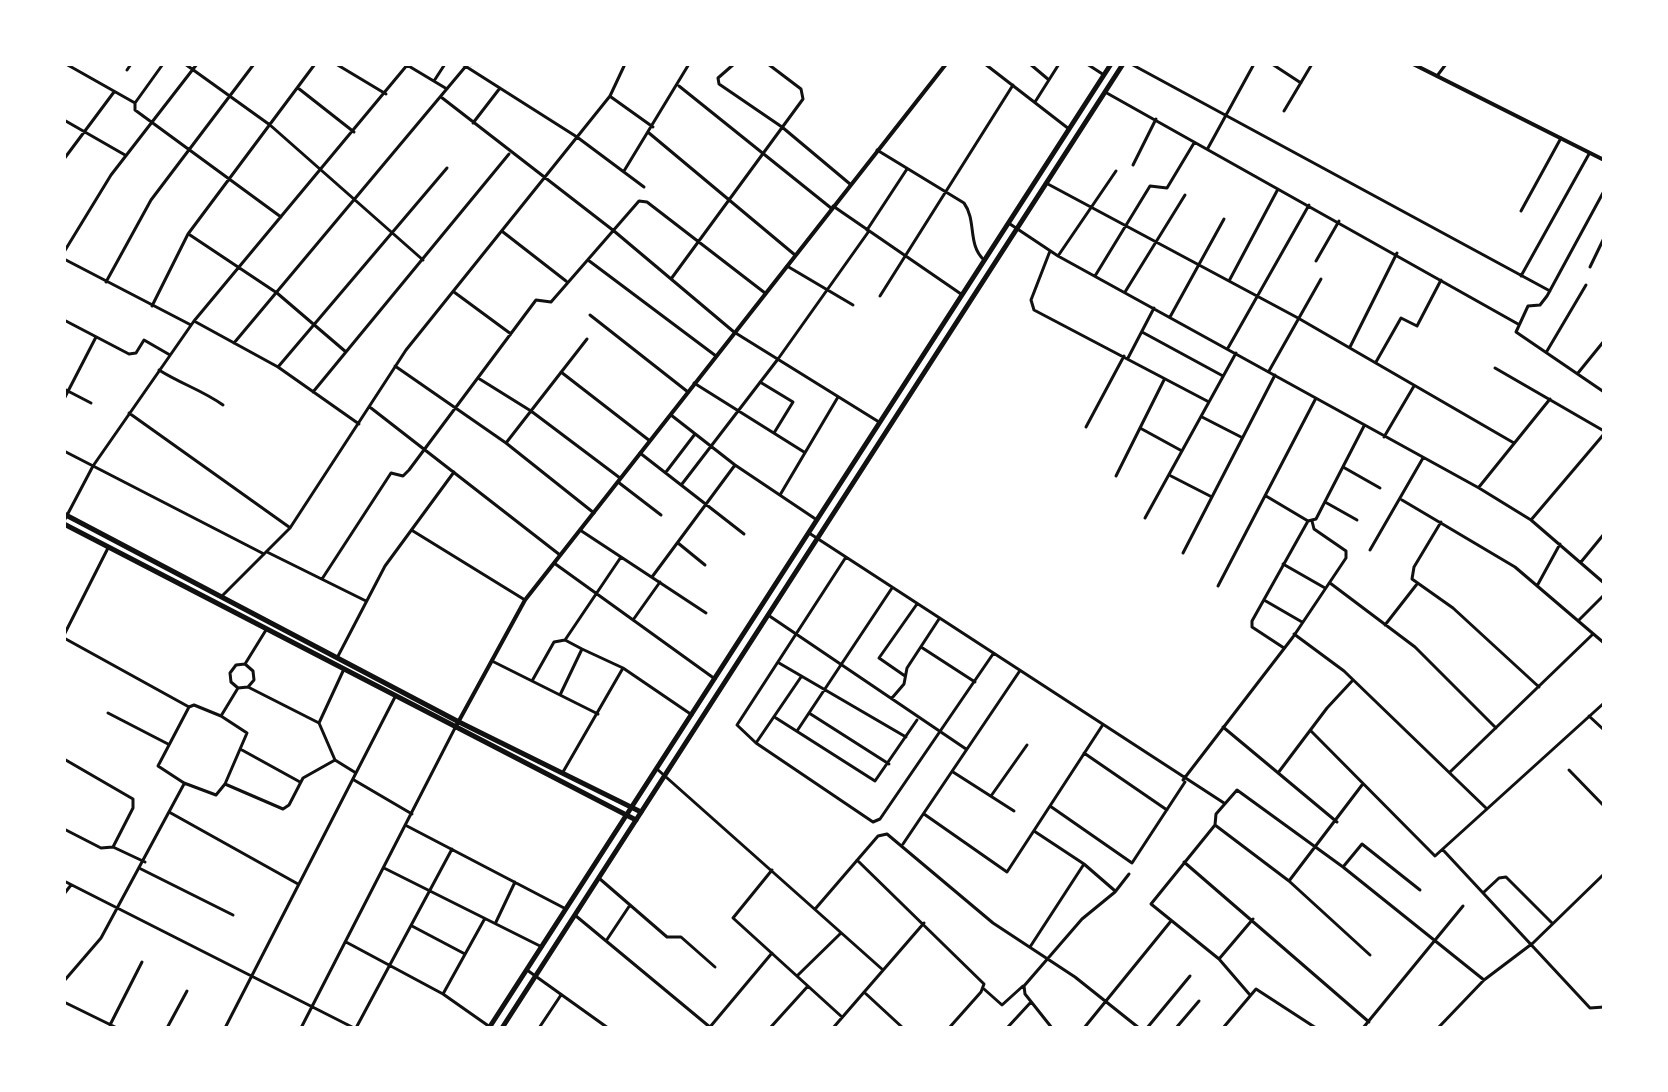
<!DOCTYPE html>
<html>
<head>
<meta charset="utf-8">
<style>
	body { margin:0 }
	#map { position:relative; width:1668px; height:1092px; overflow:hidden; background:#fff; font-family:"IBM Plex Sans",sans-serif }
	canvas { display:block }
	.frame { position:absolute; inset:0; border:66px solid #fff; pointer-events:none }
</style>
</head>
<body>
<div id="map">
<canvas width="1668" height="1092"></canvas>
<div class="frame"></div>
</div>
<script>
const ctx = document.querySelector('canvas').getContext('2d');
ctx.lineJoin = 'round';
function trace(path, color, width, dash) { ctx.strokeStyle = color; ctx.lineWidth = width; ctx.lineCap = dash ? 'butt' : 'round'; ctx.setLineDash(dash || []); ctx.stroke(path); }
trace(new Path2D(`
	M471,66L473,64`), '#d9d9d9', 2);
trace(new Path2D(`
	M66,64L135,103
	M163,64L135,103V110L281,217
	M185,64L270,125L423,260
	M336,64L386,94
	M462,64L577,137L644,187
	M734,64L718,78L719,84L782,127L850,184
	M985,64L1069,129
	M1030,64L1049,80
	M1087,64L1104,75
	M1131,64L1550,291
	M1272,64L1301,83
	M407,65L447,89
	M127,70L131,64
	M1437,76L1446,64
	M434,81L445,64
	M679,86L831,208
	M298,88L354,132
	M1105,92L1518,324
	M441,97L614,231L734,332L879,422
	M611,97L653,127
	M1035,102L1059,64
	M1284,111L1312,64
	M64,120L125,155
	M473,123L500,88
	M649,133L795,255
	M1208,148L1254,64
	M877,150L964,203C977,221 967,244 984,260
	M64,159L114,92
	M1133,165L1156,119
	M624,171L689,64
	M1046,183L1298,318L1514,443
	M1604,191L1547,296L1540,305L1528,306L1516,332L1604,392
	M833,206L961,294
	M1521,211L1561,138
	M1010,224L1058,256L1479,488L1531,520L1604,583
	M867,230L907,169
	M503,232L566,281
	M190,235L277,293L346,352
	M1050,251L1031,300L1034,310L1209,402
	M64,252L111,175L197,64
	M1058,256L1116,171
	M64,259L191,325
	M588,260L716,356
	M1316,261L1339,221
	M787,266L853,305
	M1590,267L1604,238
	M1095,276L1150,186L1167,188L1194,143
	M1521,276L1589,154
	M671,279L803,99L801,89L768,64
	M1229,281L1278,189
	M106,282L151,200L254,64
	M454,292L511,334
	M1125,292L1185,195
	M880,296L1013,85
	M152,306L188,234L315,64
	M590,315L688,392
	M1170,317L1224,219
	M64,320L129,354L136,353L144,340L170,355
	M194,321L278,367L359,424
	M1142,332L1223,376
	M234,343L466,66
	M1350,347L1397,253
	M1228,348L1309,205
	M1547,351L1586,285
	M1128,358L1154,308
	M1376,362L1401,318L1417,326L1441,280
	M395,366L506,443L594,513
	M278,367L447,168
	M1495,368L1604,431
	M159,370C181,384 202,390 223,405
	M1269,371L1321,279
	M561,372L650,441
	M1578,373L1604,341
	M478,378L531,411L620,478
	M760,382L793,402L774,433
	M694,383L804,452
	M64,389L91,403
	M313,392L509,154
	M64,399L96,337
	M371,408L560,555
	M129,413L289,527
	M671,415L735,465L817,520
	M1202,417L1241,437
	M1086,427L1124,356
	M1140,428L1182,451
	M1384,437L1414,386
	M506,443L587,339
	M64,451L264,554
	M640,453L744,534
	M1343,467L1380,488
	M666,472L695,434
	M1116,476L1164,380
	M1171,476L1210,496
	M618,482L661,515
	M682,484L778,359L869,231
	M1479,487L1550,399
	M780,495L838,397
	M1266,496L1308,521
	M1402,500L1515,567L1604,643
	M1325,502L1357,520
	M1145,518L1236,353
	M1531,520L1604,434
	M64,521L93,466L194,321L408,64
	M1441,522L1414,567L1412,579L1453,608L1539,687
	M580,530L706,613
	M413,531L525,600
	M809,533L1224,803
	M678,543L705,565
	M1370,550L1423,458
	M267,552L366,601
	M1183,553L1275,375
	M846,557L737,725L756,743L873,822L880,819L993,654
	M1581,562L1604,534
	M554,563L715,679
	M1283,564L1325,588
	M652,577L735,465
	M322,579L391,473L403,476L409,470L536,300L551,302L639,201L647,202L765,293
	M1330,583L1415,647L1496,728
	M1218,586L1316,398
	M1537,586L1560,544
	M221,597L290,528L406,350L610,96L625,64
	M1264,600L1302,622
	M768,615L966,749
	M633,620L660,582
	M1578,621L1604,595
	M1385,625L1417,584
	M1294,634L1344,671L1487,809
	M64,635L108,548
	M64,638L189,707
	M565,640L621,557
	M921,647L975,682
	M1284,648L1252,627V621L1308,521L1316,519L1364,426
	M582,649L623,668L692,715
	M337,658L385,566L454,472
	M492,661L598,714
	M779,663L906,737
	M344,669L319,723L335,760L356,773
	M905,676L879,658L917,604
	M532,681L554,642L565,640L582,649L560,695
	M248,687L319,723
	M238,688L231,682L230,673L236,665L245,664L266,630
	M892,698L904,684L907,668L939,619
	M194,705L221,716L247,733L225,784L216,795L184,783L158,766L189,707Z
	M108,713L168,744
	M809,713L889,764
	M221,716L238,688L248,687L254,680L253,671L245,664
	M1589,716L1604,730
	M776,718L875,781L917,720
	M1223,727L1337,822
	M797,731L892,588
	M1311,731L1435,856L1604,703
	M756,743L801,677
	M242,750L300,782
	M1084,753L1167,810
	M64,759L133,799V808L113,847
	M657,769L883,970
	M1569,770L1604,806
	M563,772L623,668
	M953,772L1014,811
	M1450,772L1593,634
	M1278,773L1327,708L1353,680
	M354,780L412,814
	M1183,780L1293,637L1346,558V551L1314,529L1312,521
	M225,784L283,809L289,805L303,778L335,760
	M991,796L1027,745
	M1050,806L1132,863L1185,782
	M169,812L298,884
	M924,814L1007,872L1102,726
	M1215,825L1289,881L1370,955
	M407,826L566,909
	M64,829L101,848L113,847L145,862
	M1034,831L1084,864L1114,890
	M903,844L1019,672
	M1444,851L1590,1008L1604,1007
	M857,860L984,984L981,992L949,1028
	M1184,862L1369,1022
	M1343,867L1362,844L1420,890
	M384,868L542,947
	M141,869L233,915
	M772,870L733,918L842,1017
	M600,879L667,937H681L715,967
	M64,881L354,1028
	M1289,881L1362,785
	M1484,892L1499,878L1506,877L1552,923
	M64,894L71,885
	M816,908L878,836L887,834L993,923L1075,977L1139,1028
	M576,916L711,1028
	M496,922L515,882
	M412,926L465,954
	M606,941L630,905
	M346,942L443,994L490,1027
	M1030,947L1084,864
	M1219,959L1253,919
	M527,970L608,1028
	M798,975L841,933
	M64,981L101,938L184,784
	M984,989L1002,1005L1023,986
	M864,992L903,1028
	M443,994L484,920
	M1250,995L1219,959L1151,904L1215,825L1216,814L1237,790L1343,867L1484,980
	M64,1002L117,1028
	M110,1025L142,962
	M710,1027L772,953
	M167,1028L187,991
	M225,1028L395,697
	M301,1028L455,728
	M356,1028L452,849
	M539,1028L561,995
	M770,1028L808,986
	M833,1028L924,923
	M1007,1028L1031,1002
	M1052,1028L1025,994L1024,986L1082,919L1115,892L1129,874
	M1084,1028L1171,921
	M1147,1028L1190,976
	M1176,1028L1199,1001
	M1223,1028L1256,989L1316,1028
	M1363,1028L1463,906
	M1438,1028L1484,980L1533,943L1604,874`), '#111', 3);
trace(new Path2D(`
	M1413,64L1604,160
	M455,728L525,600L946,64`), '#111', 4);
trace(new Path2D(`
	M64,514L459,722L641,812
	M64,524L636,820`), '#111', 5);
trace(new Path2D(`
	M489,1028L1111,64
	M502,1028L1123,64`), '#111', 5);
</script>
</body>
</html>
